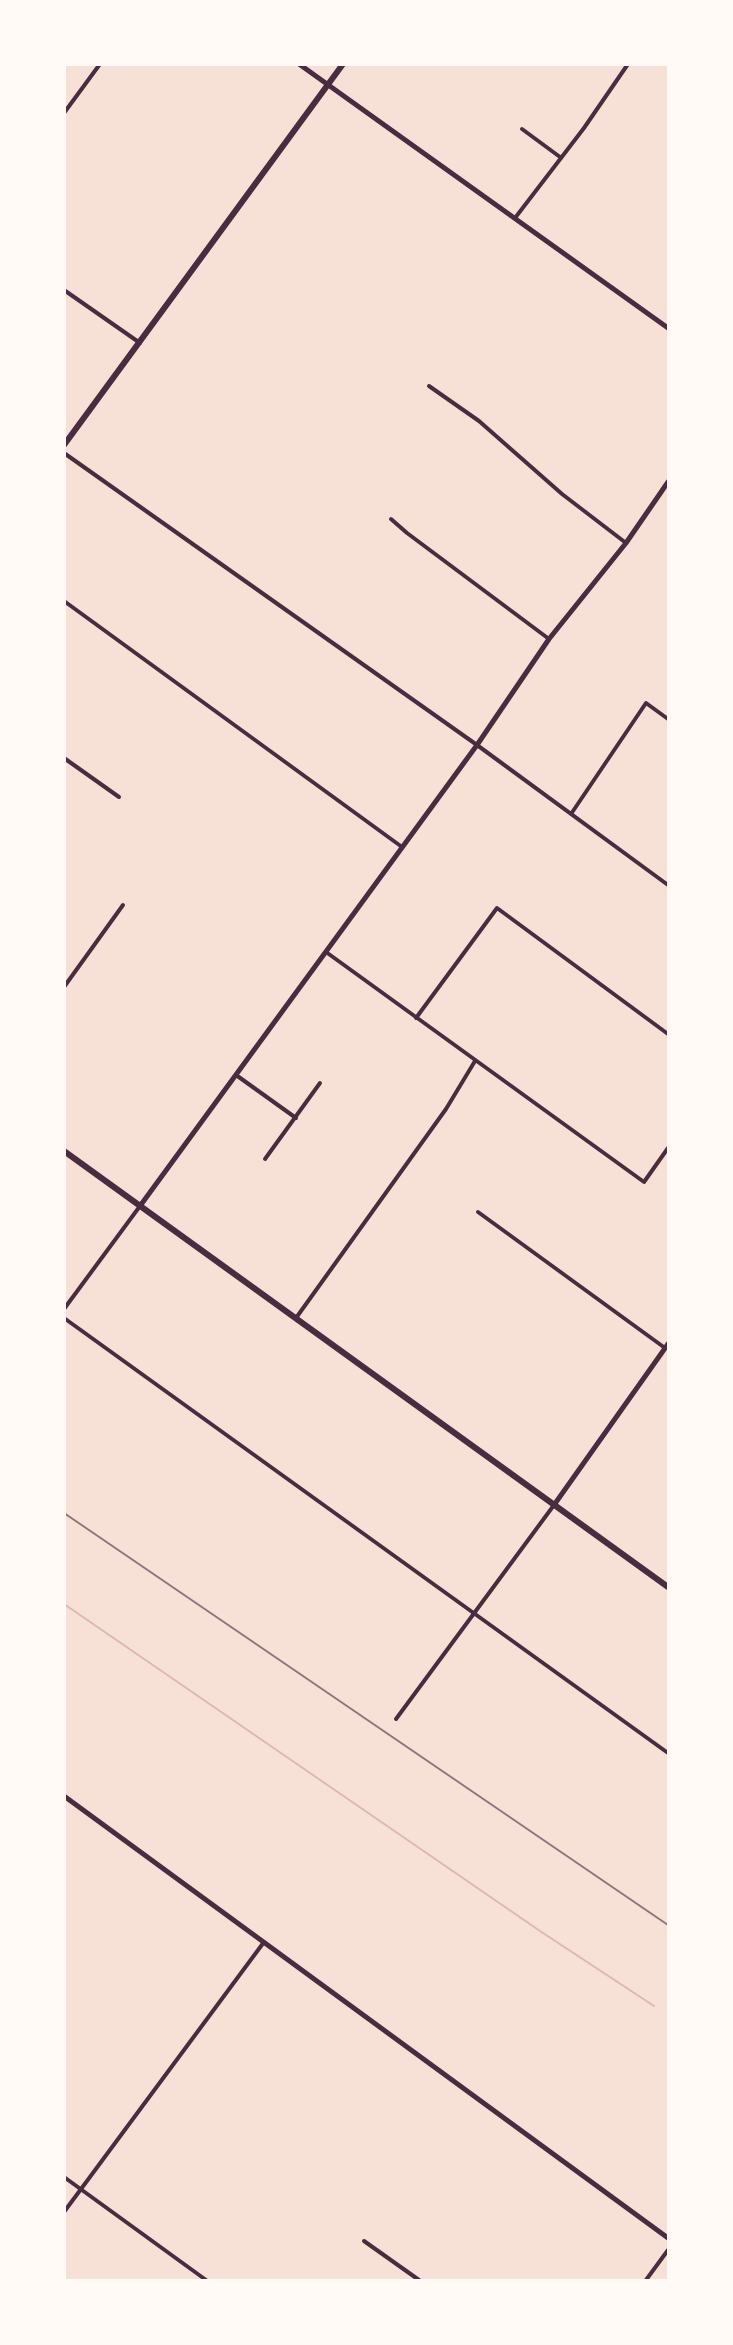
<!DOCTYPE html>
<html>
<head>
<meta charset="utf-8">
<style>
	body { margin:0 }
	#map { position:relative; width:733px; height:2345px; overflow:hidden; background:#f7e1d7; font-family:"Varela Round",sans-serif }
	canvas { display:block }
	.frame { position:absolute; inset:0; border:66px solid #fffaf5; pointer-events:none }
</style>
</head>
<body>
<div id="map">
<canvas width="733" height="2345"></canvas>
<div class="frame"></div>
</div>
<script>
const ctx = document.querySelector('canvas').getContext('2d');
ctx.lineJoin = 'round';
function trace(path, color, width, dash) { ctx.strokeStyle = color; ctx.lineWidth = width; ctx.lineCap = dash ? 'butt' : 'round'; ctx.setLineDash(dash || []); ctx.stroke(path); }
trace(new Path2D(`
	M64,1604L540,1931L654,2006`), '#dcb8b0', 2);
trace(new Path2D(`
	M64,113L100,64
	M522,129L560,157
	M515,218L584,128L628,64
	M64,290L140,343
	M429,386L479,421L562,494L626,543
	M64,453L477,745L668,885
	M391,519L407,533L549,639
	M64,601L402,847
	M64,758L119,797
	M571,814L646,703L668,719
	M326,952L644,1182L668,1148
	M64,987L123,905
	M416,1018L497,908L668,1034
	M236,1075L296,1118
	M265,1159L320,1083
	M478,1212L665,1348
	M64,1309L140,1206
	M64,1318L668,1753
	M296,1318L446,1109L475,1061
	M396,1719L554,1505
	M64,2177L206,2280
	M64,2212L264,1942
	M364,2241L419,2280
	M646,2280L668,2250`), '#4a2c40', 4);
trace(new Path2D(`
	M299,64L668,328
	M140,1206L477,745L549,639L626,543L668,482
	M554,1505L668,1344
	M64,1796L668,2238`), '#4a2c40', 5);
trace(new Path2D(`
	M64,445L343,64
	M64,1151L668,1587`), '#4a2c40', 6);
trace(new Path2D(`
	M64,1513L668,1925`), '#8f747c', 2);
</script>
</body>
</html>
